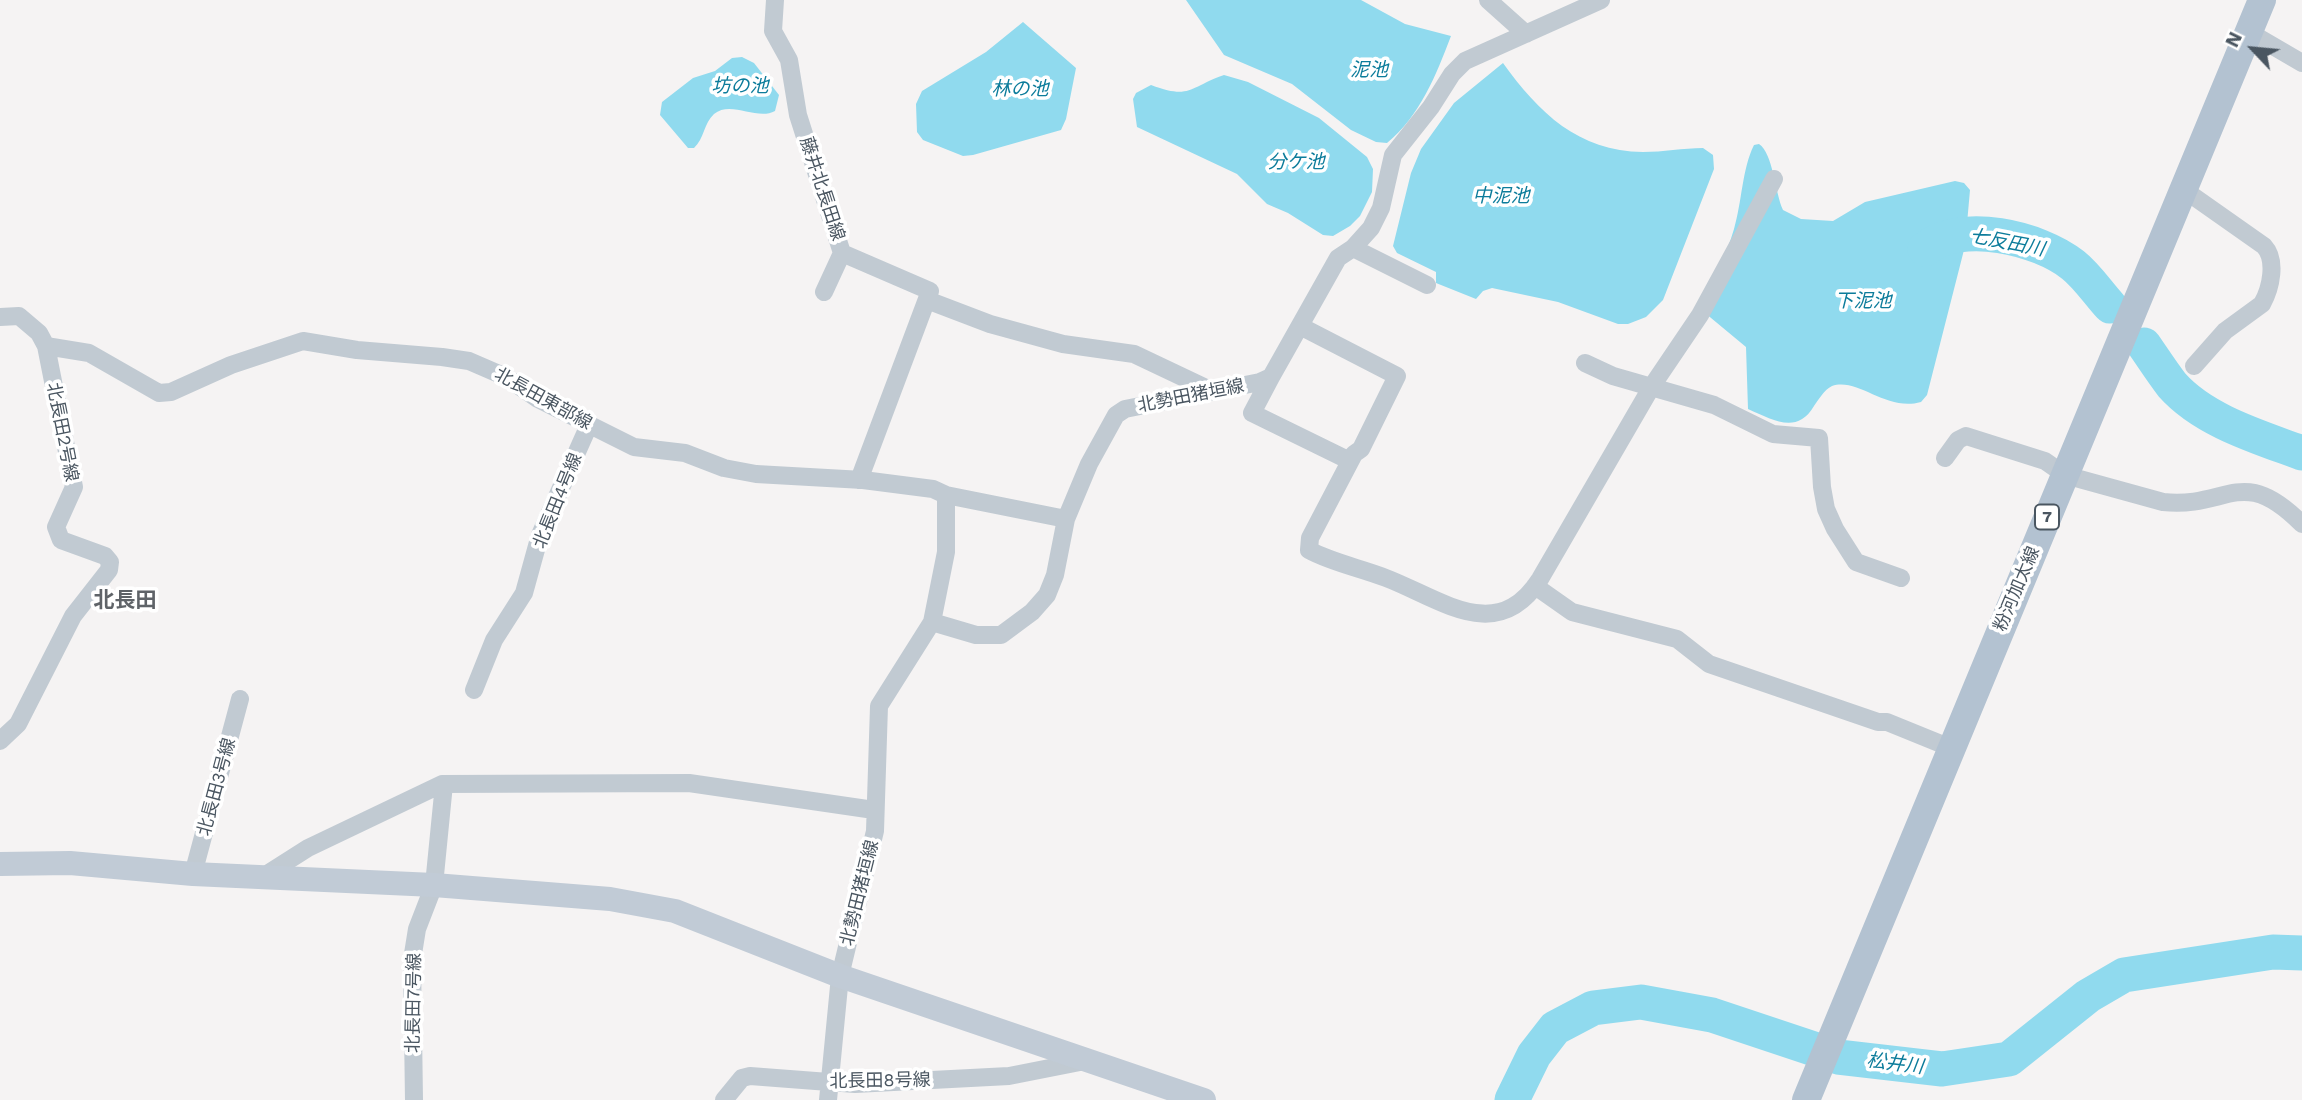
<!DOCTYPE html>
<html>
<head>
<meta charset="utf-8">
<style>
	body { margin:0 }
	#map { position:relative; width:2302px; height:1100px; overflow:hidden; background:#f5f3f3; font-family:"Work Sans",sans-serif }
	canvas { display:block }
	.north { position:absolute; left:2218px; top:14px; width:70px; height:70px; -webkit-text-stroke:5px #fff; paint-order:stroke; rotate:296deg; font-size:19px; font-weight:700; line-height:28px; text-align:center; color:#4a5661 }
	.north::after { content:''; display:block; margin:auto; width:24px; height:32px; background:#4a5661; clip-path:polygon(50% 0,100% 100%,50% 72%,0 100%) }
</style>
</head>
<body>
<div id="map">
<canvas width="2302" height="1100"></canvas>
<div class="north">N</div>
</div>
<script>
const ctx = document.querySelector('canvas').getContext('2d');
ctx.lineJoin = 'round';
function fill(path, color) { ctx.fillStyle = color; ctx.fill(path, 'evenodd'); }
function trace(path, color, width, dash) { ctx.strokeStyle = color; ctx.lineWidth = width; ctx.lineCap = dash ? 'butt' : 'round'; ctx.setLineDash(dash || []); ctx.stroke(path); }
function label(font, color, halo, rows, align = 'center') {
  ctx.font = font + ' "Work Sans","Noto Sans JP",sans-serif'; ctx.lineWidth = 7; ctx.setLineDash([]); ctx.textBaseline = 'middle'; ctx.strokeStyle = halo; ctx.fillStyle = color; for (const [text, x, y, turn = 0] of rows) {
    ctx.save(); ctx.translate(x, y); ctx.rotate((+turn || 0) * Math.PI / 180); ctx.textAlign = isNaN(turn) ? turn : align; if (halo) ctx.strokeText(text, 0, 0); ctx.fillText(text, 0, 0); ctx.restore();
  }
}
fill(new Path2D(`
	M1186,0H1361L1405,24L1451,36C1436,75 1420,116 1387,143L1376,142L1351,130L1292,84L1224,55Z
	M1023,22L1076,68L1066,119L1061,130L973,155L963,156L923,140L917,132L916,104L922,91L986,52Z
	M742,57L754,63L779,95L775,111C757,121 731,100 714,114C704,123 704,139 694,148H688L660,115L662,102L693,78L715,71L732,58Z
	M1503,63C1539,113 1578,151 1643,152C1663,152 1683,148 1703,148L1713,155L1714,169L1663,300L1646,317L1628,324H1618L1558,302L1492,288L1483,291L1476,299L1436,283V272L1397,253L1393,246L1411,173L1421,149L1454,103Z
	M1224,75L1248,82L1319,118L1367,157L1373,169L1372,192L1360,216L1350,226L1333,236L1323,235L1288,213L1267,204L1237,174L1137,127L1133,99L1136,93L1151,85C1191,100 1189,87 1224,75Z
	M1759,144C1773,153 1775,193 1783,210L1801,219L1833,221L1865,202L1955,181L1964,183L1970,190L1965,246L1927,395L1921,402C1886,412 1858,377 1832,386C1824,390 1819,399 1814,406C1797,435 1773,420 1748,409L1746,347L1699,308C1713,282 1726,257 1734,229C1742,202 1742,169 1754,145Z`), '#90daee');
trace(new Path2D(`
	M1925,249C1961,219 2039,238 2073,265C2087,276 2098,293 2110,306
	M2144,345C2153,358 2162,372 2172,385C2204,421 2259,437 2302,453
	M1512,1100L1534,1055L1555,1028L1593,1008L1641,1002L1712,1015L1838,1057L1942,1069L2009,1059L2088,996L2124,975L2273,952L2302,953`), '#90daee', 35);
trace(new Path2D(`
	M775,0L773,31L789,60L798,115L842,253L930,291L859,480
	M1488,0L1526,34
	M2249,32L2302,63
	M2183,189L2264,246C2277,260 2271,288 2262,304L2225,331L2194,366
	M1353,248L1427,285
	M824,292L842,253
	M927,300L990,324L1063,344L1134,354L1212,391
	M0,317L19,316L39,333L46,346L89,353L159,393L171,392L231,365L303,341L357,350L442,357L469,361L506,377L538,399L634,447L685,453L724,468L756,474L863,480L933,489L946,495V552L932,622
	M1300,326L1397,376L1361,449L1354,454L1310,538L1309,550C1333,563 1361,568 1386,578C1441,599 1497,646 1540,579L1652,386L1700,315L1774,179
	M1585,363L1613,376L1714,405L1773,434L1819,438L1822,487L1826,509L1835,529L1856,562L1901,578
	M1271,377L1252,413L1350,461
	M1945,458L1958,440L1966,436L2045,461L2065,475L2163,502C2229,509 2241,463 2302,524
	M946,495L1066,519
	M1535,586L1572,612L1677,639L1709,664L1878,722H1887L1951,748
	M474,690L494,640L524,593L540,535L589,425
	M0,741L18,724L73,616L109,570L110,562L105,556L61,540L56,527L74,487L46,346
	M193,874L240,699
	M264,876L308,848L442,784L689,783L874,810
	M414,1100L412,960L417,929L434,885L444,784
	M724,1100L742,1078L750,1076L855,1084L1009,1076L1085,1061
	M828,1100L840,976L875,831L879,706L932,622L976,635H1001L1032,612L1047,595L1055,575L1066,519L1089,464L1116,415L1125,409L1260,382L1271,377L1338,258L1353,248L1371,228L1381,208L1393,155L1431,107L1452,74L1465,61L1601,0`), '#c1cad2', 18);
trace(new Path2D(`
	M0,864L70,863L193,874L434,885L610,899L675,911L840,976L1204,1100`), '#c1cbd6', 24);
trace(new Path2D(`
	M1806,1100L2262,0`), '#b3c2d1', 28);
for (const [x, y, w] of [
	[2047,517,24]
]) { const box = new Path2D(); box.roundRect(x - w / 2, y - 12.5, w, 25, 5); ctx.fillStyle = '#fff'; ctx.fill(box); trace(box, '#4a5661', 2); }
label('bold 16px', '#4a5661', null, [
	["7",2047,517]
]);
label('18px', '#4a5661', '#fff', [
	["藤井北長田線",822,189,72],
	["北勢田猪垣線",1191,396,-11],
	["北長田東部線",543,399,29],
	["北長田2号線",62,432,79],
	["北長田4号線",558,501,-68],
	["粉河加太線",2017,589,-67],
	["北長田3号線",217,787,-75],
	["北勢田猪垣線",860,893,-76],
	["北長田7号線",414,1003,-89],
	["北長田8号線",880,1081,-1]
]);
label('italic 19px', '#0c7c9b', '#fff', [
	["泥池",1369,70],
	["坊の池",740,86],
	["林の池",1020,89],
	["分ケ池",1296,162],
	["中泥池",1501,196],
	["七反田川",2007,243,11],
	["下泥池",1863,301],
	["松井川",1895,1064,7]
]);
label('bold 21px', '#5f6368', '#fff', [
	["北長田",125,601]
]);
</script>
</body>
</html>
